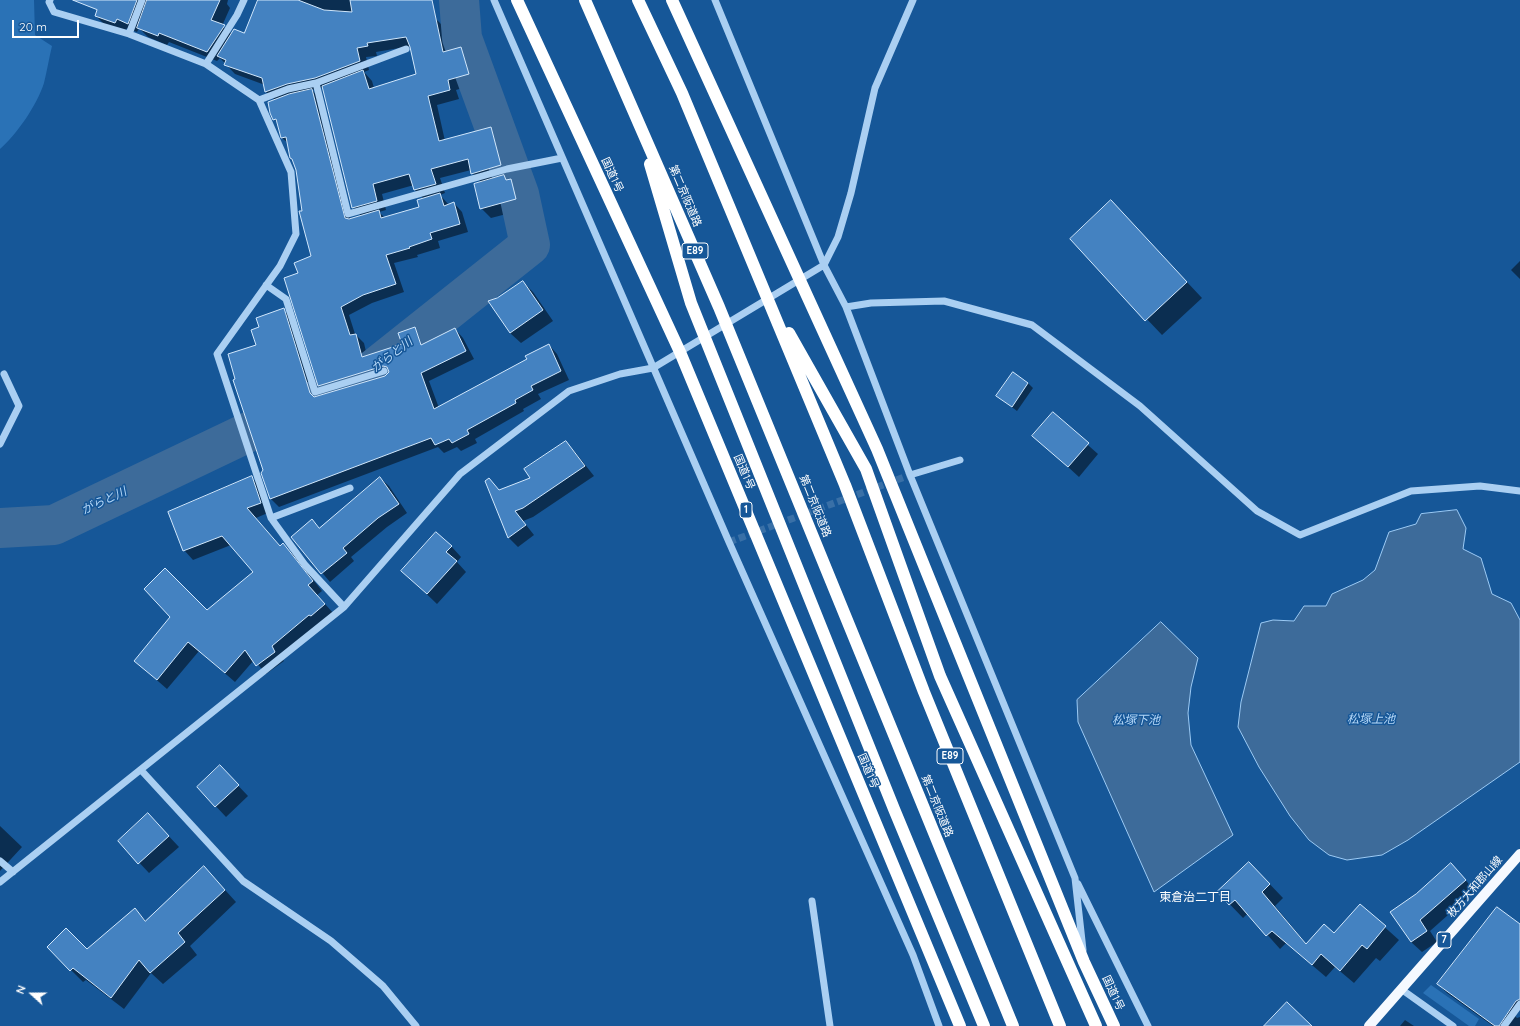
<!DOCTYPE html>
<html>
<head>
<meta charset="utf-8">
<style>
	body { margin:0 }
	#map { position:relative; width:1520px; height:1026px; overflow:hidden; background:#165798; font-family:Quicksand,sans-serif }
	canvas { display:block }
	.north { position:absolute; left:12px; top:974px; width:40px; height:40px; -webkit-text-stroke:3px #165798; paint-order:stroke; rotate:291deg; font-size:11px; font-weight:700; line-height:16px; text-align:center; color:#fff }
	.north::after { content:''; display:block; margin:auto; width:14px; height:18px; background:#fff; clip-path:polygon(50% 0,100% 100%,50% 72%,0 100%) }
	.scale { position:absolute; left:12px; top:20px; width:67px; height:18px; box-sizing:border-box; border:2px solid #fff; border-top:0; padding-left:5px; font-size:12px; line-height:14px; white-space:nowrap; color:#fff; -webkit-text-stroke:3px #165798; paint-order:stroke }
</style>
</head>
<body>
<div id="map">
<canvas width="1520" height="1026"></canvas>
<div class="north">N</div>
<div class="scale">20 m</div>
</div>
<script>
const ctx = document.querySelector('canvas').getContext('2d');
ctx.lineJoin = 'round';
function fill(path, color) { ctx.fillStyle = color; ctx.fill(path, 'evenodd'); }
function trace(path, color, width, dash) { ctx.strokeStyle = color; ctx.lineWidth = width; ctx.lineCap = dash ? 'butt' : 'round'; ctx.setLineDash(dash || []); ctx.stroke(path); }
function label(font, color, halo, rows, align = 'center') {
  ctx.font = font + ' Quicksand,"Noto Sans JP",sans-serif'; ctx.lineWidth = 3; ctx.setLineDash([]); ctx.textBaseline = 'middle'; ctx.strokeStyle = halo; ctx.fillStyle = color; for (const [text, x, y, turn = 0] of rows) {
    ctx.save(); ctx.translate(x, y); ctx.rotate((+turn || 0) * Math.PI / 180); ctx.textAlign = isNaN(turn) ? turn : align; if (halo) ctx.strokeText(text, 0, 0); ctx.fillText(text, 0, 0); ctx.restore();
  }
}
fill(new Path2D(`
	M0,0H34L35,35L52,46C49,58 47,71 44,83C37,105 17,134 0,149Z
	M1431,985L1479,1019L1475,1026H1469L1423,993Z`), '#2a72b6');
const water = new Path2D(`
	M1457,510L1466,528L1463,549L1481,558L1492,594L1511,603L1520,620V762L1408,840L1382,855L1347,860L1329,855L1309,840L1290,816L1259,767L1238,727L1241,702L1261,623L1273,620L1294,621L1304,606H1326L1332,594L1363,580L1375,570L1389,532L1416,524L1421,514Z
	M1161,622L1198,658L1191,687L1188,713L1191,745L1233,835L1154,892L1078,722L1077,700Z`);
fill(water, '#3d6b9a');
trace(water, '#9ccaf4', 1);
fill(new Path2D(`
	M97,0H228L227,4L230,8L222,26L232,34L245,35L273,0H400L435,18L445,28L450,51L461,48L470,57L478,83L456,90L459,99L437,105L445,141L490,128L500,138L510,175L504,176L521,191L526,209L491,218L481,208V182L472,173L471,170L440,178L445,193L440,195L449,205L454,203L462,212L468,232L438,241L440,248L417,255L418,257L394,263L404,292L372,303L349,315L355,334L364,343L367,356L403,345L415,328L423,337L426,344L455,329L463,338L474,359L429,381L439,408L529,360L549,345L557,354L569,380L538,394L541,399L523,409L524,411L475,439L477,443L461,451L457,447L444,453L438,447L279,507L271,499L264,470L257,346L260,328L283,310L292,318L317,397L328,394L319,385L299,273L312,257L297,170L288,143L282,138L278,123L274,119L275,100L266,92L265,85L235,74L220,58L217,61L169,42L167,45L148,37L139,28L137,32L127,28L125,32L105,25L96,16L101,2ZM411,46L418,75L374,88L372,81L364,72L369,70L366,57L377,56L376,52ZM323,87L353,207L361,216L350,219L320,99L312,90ZM414,185L415,190L424,199L420,208L385,218L379,212L386,210L382,194Z
	M1111,201L1202,298L1162,335L1071,239Z
	M1520,261V279L1511,270Z
	M523,282L533,292L553,321L521,343L510,333L498,299Z
	M1028,383L1033,388L1017,411L997,396Z
	M1053,414L1098,454L1079,477L1034,436Z
	M566,442L575,452L594,476L533,517L523,521L534,535L518,547L509,538L486,482L489,480L500,491L531,478Z
	M252,478L261,487L270,512L256,518L281,547L283,545L293,554L322,591L317,595L334,614L280,656L284,661L266,674L254,660L235,682L199,651L167,689L135,661L207,611L254,572L231,545L193,560L184,550Z
	M380,478L389,486L407,513L387,527L351,557L354,561L330,582L292,537L312,521L320,529Z
	M451,546L461,557L457,562L466,572L437,604L413,581Z
	M230,777L248,796L226,817L198,787Z
	M148,814L179,847L149,873L119,841Z
	M0,826L22,847L0,871Z
	M1461,875L1475,891L1430,931L1437,942L1422,952L1411,942L1391,912L1416,895Z
	M1262,876L1283,898L1275,906L1307,945L1334,934L1360,905L1399,940L1380,961L1376,958L1354,983L1335,967L1326,977L1286,943L1280,949L1248,913L1243,918L1218,892Z
	M216,880L236,902L190,946L197,955L163,984L151,973L124,1009L86,980L83,982L48,947L87,950L135,909L146,921Z
	M1497,908L1520,924V1001L1512,1013L1517,1018L1520,1017V1026H1493L1447,993L1438,984Z
	M1405,1020L1414,1026H1400Z`), '#0007');
trace(new Path2D(`
	M0,528L54,525L364,377L530,245L519,194L462,38L459,0`), '#3d6b9a', 40);
const building = new Path2D(`
	M73,0H137L128,24L117,19L115,23L95,16L97,10Z
	M147,0H220L211,20L225,25L207,52L159,33L158,36L137,28Z
	M258,0H298L324,10L352,12L350,0H432L443,52L461,47L469,74L448,80L450,90L428,96L439,141L491,127L501,165L471,174L468,159L431,169L436,184L414,190L409,174L373,184L377,201L352,208L322,86L363,70L369,89L416,74L410,47L406,37L367,43L368,46L357,48L360,61L315,78L287,84L265,92L262,78L224,65L226,60L217,56L234,29L244,33Z
	M312,89L345,218L349,219L379,210L381,218L419,207L417,200L440,193L444,206L454,202L460,224L430,233L432,239L409,247L410,248L386,255L396,284L363,295L341,307L350,335L356,334L362,357L402,344L398,333L415,327L421,345L455,328L466,351L421,373L434,409L527,359L525,356L549,344L561,371L531,386L533,390L515,400L516,403L467,430L469,434L452,443L449,439L435,445L431,438L270,499L261,473L263,470L233,380L235,379L228,354L256,345L251,330L259,327L256,318L284,308L310,393L314,397L385,376L389,372L387,367L383,366L318,386L284,278L298,273L294,263L311,256L299,211H302L296,170L292,159L290,158L286,137L281,138L276,119L273,120L270,113L268,102L289,94Z
	M504,175L506,180L511,179L516,199L480,209L474,184Z
	M1111,200L1187,282L1145,321L1070,239Z
	M523,281L543,310L510,333L488,301L497,298Z
	M1013,372L1028,383L1012,407L996,396Z
	M1053,412L1089,443L1068,467L1032,436Z
	M566,441L585,466L523,508L515,511L526,525L508,538L485,481L489,478L499,490L530,478L524,469Z
	M252,476L261,503L247,508L280,546L283,543L313,581L308,585L325,604L311,616L309,615L272,646L275,652L256,666L245,650L225,673L188,642L157,680L134,661L170,617L144,589L165,568L207,610L253,572L222,536L183,551L168,512Z
	M380,477L399,504L378,518L343,548L347,553L321,574L291,537L312,519L319,528Z
	M436,532L452,546L446,552L457,561L427,594L401,571Z
	M220,765L239,785L215,807L197,787Z
	M148,813L169,836L138,864L118,841Z
	M1249,862L1270,884L1262,892L1306,944L1324,924L1334,933L1360,904L1386,926L1367,949L1362,945L1340,971L1321,954L1312,965L1272,931L1266,936L1235,900L1229,905L1217,892Z
	M1451,863L1466,880L1420,920L1427,931L1411,942L1390,912L1416,894Z
	M204,866L225,890L178,933L185,942L150,973L139,960L111,998L73,968L70,971L47,947L66,928L87,949L135,908L145,921Z
	M1497,907L1520,924V999L1516,1001L1499,1026H1495L1437,984Z
	M1287,1002L1312,1026H1264Z`);
fill(building, '#4482c1');
trace(building, '#d1e7fc', 1);
trace(new Path2D(`
	M729,542L910,475`), '#3970a7', 7, [7, 3.5]);
trace(new Path2D(`
	M50,0L49,2L54,12L129,34L206,64L259,100L291,172L296,234L280,266L217,354L271,518L305,565L344,607
	M494,0L729,542L913,955L939,1026
	M715,0L824,265L846,307L910,475L1075,878L1083,950
	M129,34L142,0
	M206,64L237,15L244,0
	M316,83L406,49
	M259,100L288,89L316,83L348,214L507,169L562,158
	M266,285L286,299L315,392L384,371
	M846,307L871,303L944,301L1032,325L1140,406L1257,511L1300,535L1411,491L1480,486L1520,491
	M0,444L19,406L4,374
	M910,475L960,460
	M271,518L350,488
	M141,770L243,881L331,941L383,986L416,1026
	M0,861L13,872
	M0,882L344,607L460,474L569,391L620,374L653,368L824,265L838,237L851,193L875,88L913,0
	M1078,884L1148,1026
	M812,901L830,1026
	M1401,989L1453,1026
	M1504,1026L1520,1004`), '#aacff2', 7);
trace(new Path2D(`
	M1369,1026L1520,854`), '#f5f9ff', 10);
trace(new Path2D(`
	M517,0L680,352L960,1026`), '#fff', 12);
trace(new Path2D(`
	M585,0L719,307L1013,1026
	M638,0L682,93L845,485L924,692L1060,1026
	M672,0L877,449L1084,962L1114,1026
	M650,164L691,303L894,809L984,1026
	M789,333L866,469L940,676L1096,1026`), '#fff', 12);
for (const [x, y, w] of [
	[695,251,26],
	[746,510,12],
	[950,756,26],
	[1444,940,14]
]) { const box = new Path2D(); box.roundRect(x - w / 2, y - 8, w, 16, 3); ctx.fillStyle = '#165798'; ctx.fill(box); trace(box, '#fff', 1); }
label('bold 10px', '#fff', null, [
	["E89",695,251],
	["1",746,510],
	["E89",950,756],
	["7",1444,940]
]);
label('11px', '#fff', '#165798', [
	["国道1号",612,175,65],
	["第二京阪道路",685,196,67],
	["国道1号",744,472,67],
	["第二京阪道路",815,506,68],
	["国道1号",868,771,67],
	["第二京阪道路",937,806,68],
	["枚方大和郡山線",1475,887,-49],
	["国道1号",1113,993,65]
]);
label('italic 12px', '#b6d8f8', '#165798', [
	["がらと川",392,355,-38],
	["がらと川",104,501,-25],
	["松塚上池",1371,719],
	["松塚下池",1136,720]
]);
label('12px', '#fff', '#165798', [
	["東倉治二丁目",1195,897]
]);
</script>
</body>
</html>
